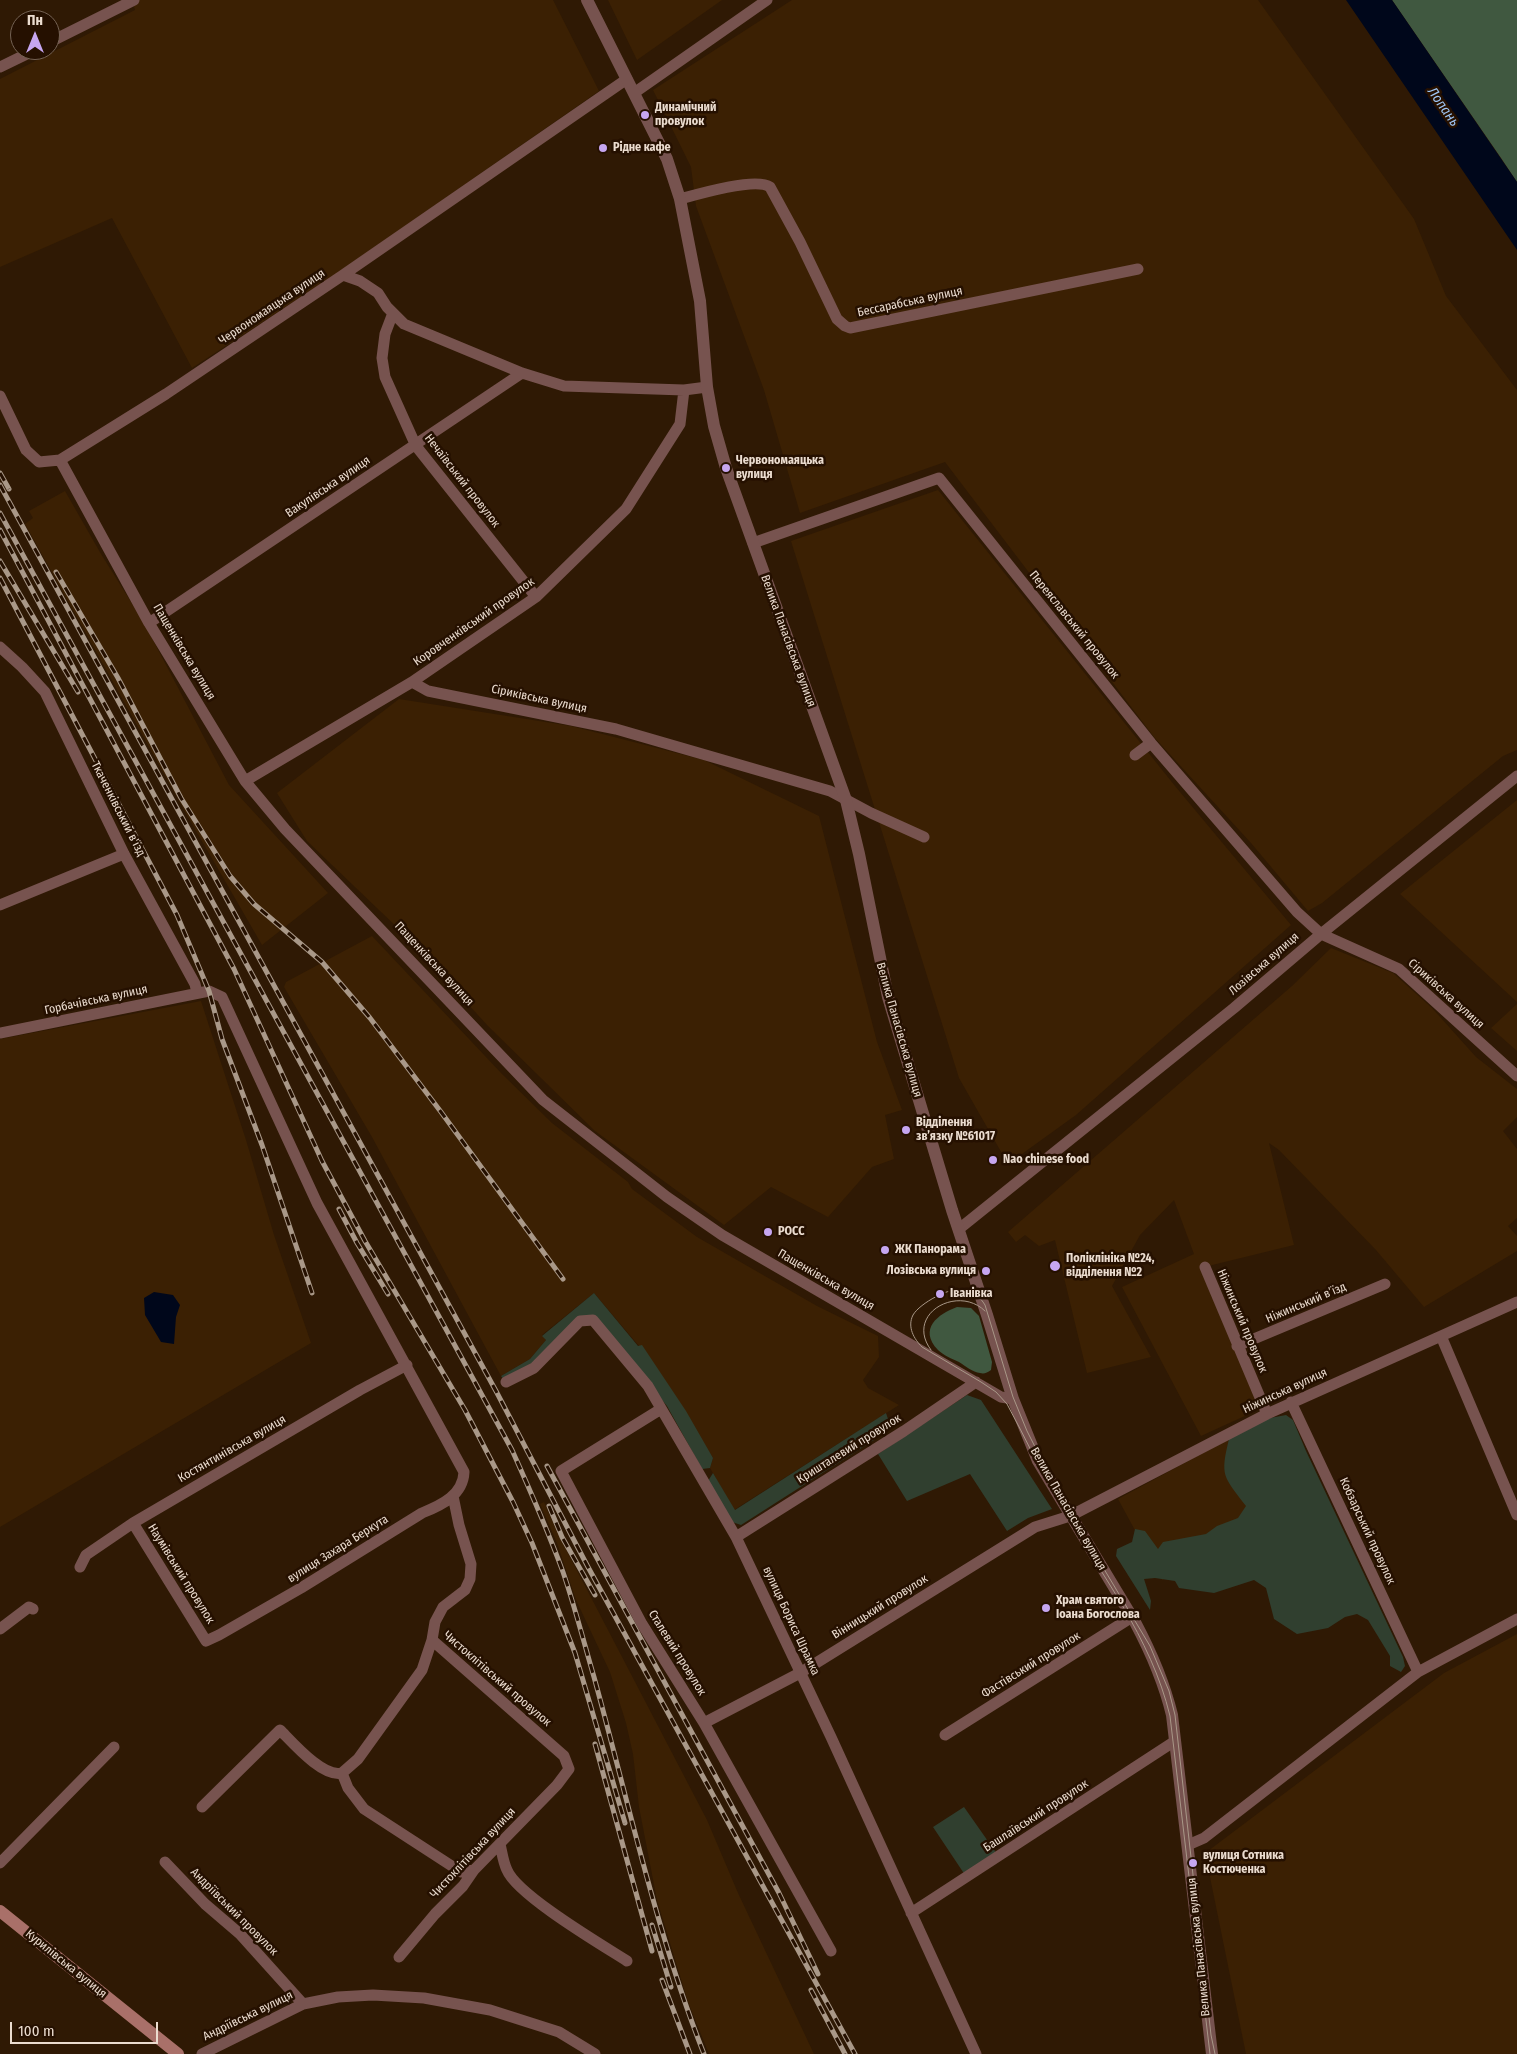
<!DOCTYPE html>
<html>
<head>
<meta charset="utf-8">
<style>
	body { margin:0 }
	#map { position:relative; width:1517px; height:2054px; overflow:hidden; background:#2f1904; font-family:"Fira Sans Condensed",sans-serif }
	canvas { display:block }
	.north { position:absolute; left:10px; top:10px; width:50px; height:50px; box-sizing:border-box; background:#251000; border:1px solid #746253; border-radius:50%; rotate:0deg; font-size:14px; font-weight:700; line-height:20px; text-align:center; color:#ebdccf }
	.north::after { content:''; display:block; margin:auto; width:18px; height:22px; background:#c6a6f0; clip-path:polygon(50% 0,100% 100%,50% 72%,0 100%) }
	.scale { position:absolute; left:10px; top:2022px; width:148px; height:22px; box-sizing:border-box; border:2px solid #ebdccf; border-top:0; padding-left:6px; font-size:15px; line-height:18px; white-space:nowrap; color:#ebdccf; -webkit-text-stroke:4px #251000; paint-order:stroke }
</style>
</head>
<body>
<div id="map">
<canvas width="1517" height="2054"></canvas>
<div class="north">Пн</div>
<div class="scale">100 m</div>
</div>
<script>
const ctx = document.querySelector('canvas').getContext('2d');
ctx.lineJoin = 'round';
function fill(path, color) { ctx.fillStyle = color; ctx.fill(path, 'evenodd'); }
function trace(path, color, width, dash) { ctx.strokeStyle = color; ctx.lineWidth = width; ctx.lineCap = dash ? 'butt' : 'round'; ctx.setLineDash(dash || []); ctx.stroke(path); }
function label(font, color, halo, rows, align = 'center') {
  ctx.font = font + ' "Fira Sans Condensed",sans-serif'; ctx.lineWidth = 5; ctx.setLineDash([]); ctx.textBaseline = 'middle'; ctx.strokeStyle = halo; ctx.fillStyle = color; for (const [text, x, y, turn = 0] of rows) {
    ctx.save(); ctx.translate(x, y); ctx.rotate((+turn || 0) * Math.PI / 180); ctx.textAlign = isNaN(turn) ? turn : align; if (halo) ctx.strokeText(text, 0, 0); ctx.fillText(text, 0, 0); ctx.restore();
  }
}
fill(new Path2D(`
	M132,0H553L599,91L336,274L192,368L112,218L0,267V79L135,10Z
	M608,0H722L637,60Z
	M792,0H1258L1414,219L1446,296L1517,390V750L1503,756L1322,903L1308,911L1251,843L1154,737L945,462L800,513L764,390L696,206L691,167L653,90Z
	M938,490L1175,786L1291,925L1076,1115L1008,1164L959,1078L791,541Z
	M65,491L101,554L143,621L229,785L328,893L262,945L188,817L25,524L33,518L29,511Z
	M399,699L571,726L704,760L819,816L877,1042L902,1110L885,1115L894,1159L872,1167L828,1217L771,1187L724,1225L595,1131L488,1026L403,933L307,841L277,793Z
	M1517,800V1002L1400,894Z
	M372,936L502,1074L552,1123L628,1182L632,1189L697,1237L817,1306L878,1336L879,1357L863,1380L868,1388L899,1405L734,1510L710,1468L713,1458L639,1346L594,1293L542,1335L546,1340L530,1359L501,1376L372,1137L284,987L286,982Z
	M1331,948L1393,973L1432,1008L1476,1057L1517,1089V1117L1503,1131L1517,1149V1218L1508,1226L1517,1236V1251L1424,1307L1376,1250L1279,1150L1269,1143L1294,1245L1200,1268L1260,1409L1201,1436L1122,1287L1194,1254L1174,1200L1140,1235L1112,1286L1151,1357L1087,1373L1055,1240L1039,1246L1025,1235L1016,1242L1008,1232L1292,986Z
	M201,1001L246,1140L274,1235L311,1343L0,1527V1039Z
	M1517,1004V1051L1491,1028Z
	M1229,1439L1273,1520L1162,1580L1118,1499Z
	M544,1502L559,1536L707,1820L738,1893L814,2054H709L688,2002L657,1900L639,1807L633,1754L626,1723L610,1672L576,1600L557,1543L540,1504Z
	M1517,1634V2054H1246L1210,1877L1208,1851L1444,1673Z`), '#3b2003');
fill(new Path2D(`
	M594,1293L638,1346L642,1345L686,1411L713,1458L710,1468L702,1469L667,1406L593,1317L532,1366L504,1380L501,1376L530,1359L546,1340L542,1336Z
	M967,1395L981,1400L1052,1509L1028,1518L1007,1531L970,1474L907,1501L878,1454Z
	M886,1413L889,1422L874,1440L741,1525L732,1522L708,1481L713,1473L735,1510Z
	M1286,1415L1293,1420L1306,1451L1403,1657L1405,1666L1401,1672L1390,1666V1656L1368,1620L1357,1614L1345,1617L1328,1628L1297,1634L1274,1619L1266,1588L1254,1580L1214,1593L1179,1588L1175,1581L1155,1578L1144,1579L1151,1601L1150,1610L1116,1556L1117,1549L1132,1542L1135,1529L1145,1531L1158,1549L1163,1542L1206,1534L1217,1526L1238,1518L1246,1506C1223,1476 1220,1476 1229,1439L1270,1418Z
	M964,1807L997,1854L965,1875L933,1827Z`), '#303f2f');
fill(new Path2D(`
	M1392,0H1517V182L1501,158Z
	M957,1307L971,1308L979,1316L992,1362L991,1370C987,1373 984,1374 980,1373C973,1372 965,1366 959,1362C952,1359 943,1355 938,1350C918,1329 938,1314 957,1307Z`), '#405840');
fill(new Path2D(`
	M1346,0H1392L1517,182V250Z
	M154,1292L173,1295L180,1305L176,1317L174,1344L161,1342L145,1315L144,1298Z`), '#00071b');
trace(new Path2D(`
	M50,42L134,0
	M0,67L35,50
	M634,93L767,0
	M680,199C698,194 756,177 770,187L800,242L837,319L845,326L850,328L1138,269
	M343,275L627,79
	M393,313L385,334L382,358L385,377L416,446L536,597
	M0,396L26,450L39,462L60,460L149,623L245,781L285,829L543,1100L667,1197L722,1235L1001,1397L1013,1399
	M60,460L166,394L343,275L360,281L378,293L387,307L404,324L522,373L564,386L684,390L707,387
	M753,543L939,478L1151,743L1297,912L1321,934L1399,969L1517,1076
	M149,623L522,373
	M0,647L22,667L45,692L124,854L195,984L197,993
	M412,682L536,597L626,509L680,424L684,390
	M1135,755L1151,743
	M245,781L412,682L428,691L616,729L830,791L871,813L924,837
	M0,905L124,854
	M0,1033L209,991L222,997L317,1203L464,1472C463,1495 442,1505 422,1513L301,1588L219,1635L206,1641L133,1523
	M959,1229L1234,1008L1321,934L1517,776
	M1205,1267L1267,1414
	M1441,1336L1517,1515
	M1237,1346L1385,1284
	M506,1382L534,1368L580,1321L593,1320L648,1386L736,1537L831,1737L976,2054
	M1291,1402L1418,1672
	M661,1409L561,1471L642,1624L704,1723L831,1951
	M736,1537L904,1431L976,1382
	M80,1567L86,1555L133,1523L360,1390L407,1365
	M0,1629L29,1607L33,1609
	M704,1723L800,1673L1035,1527L1070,1516L1267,1414L1517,1302
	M945,1735L1132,1617
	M342,1773L358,1759L422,1670L432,1640
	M202,1807L280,1730C293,1743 323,1778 342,1773L348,1788L364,1809L461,1872L474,1870
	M500,1844C502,1852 503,1862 507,1870C517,1895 602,1945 627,1961
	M1188,1845L1204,1838L1418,1672L1517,1619
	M165,1862L205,1904L240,1934L303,2004
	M0,1863L114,1747
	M911,1913L1175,1741
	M399,1957L435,1914L463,1886L474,1870L557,1785L569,1769L564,1756L432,1640L435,1622L443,1607L465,1590L470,1579L471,1564L459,1525L453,1496
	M202,2054L303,2004L338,1997L373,1995L424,1998L490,2010L559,2032L595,2054`), '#77534f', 11);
trace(new Path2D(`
	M587,0L667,159L680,199L700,301L707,387L714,426L726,468L846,800L859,854L888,997L952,1210L987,1315L1013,1399L1038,1461L1135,1622C1151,1652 1164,1682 1172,1715L1212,2054`), '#77534f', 12);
trace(new Path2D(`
	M0,1911L178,2054`), '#a97069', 12);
trace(new Path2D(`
	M931,1350C904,1314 958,1284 985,1311
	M1210,2054L1170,1716C1151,1637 1100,1573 1060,1505C1041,1472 1025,1437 1007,1404L996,1392L981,1382L922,1347C914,1339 907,1327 913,1315C920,1303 950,1287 964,1289C973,1290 980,1297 985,1305L1013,1397L1027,1431L1058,1492L1150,1646L1169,1691L1175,1715L1211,2035L1215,2054`), '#a99888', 1);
const rail = new Path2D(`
	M0,473L9,489
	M0,485L496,1391L588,1567L855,2054
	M0,513L512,1450C530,1490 548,1531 563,1572C575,1607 584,1643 594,1677C629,1804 656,1932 704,2054
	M0,530L234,969L322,1161L365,1241L465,1410L513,1502L532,1543L575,1653L625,1823
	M0,561L78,692
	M56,572L118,678L181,798L230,876L254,904L322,962L370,1018L441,1112L563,1279
	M0,578L177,915L209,991L222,1039L262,1145L312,1293
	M339,1209L357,1243L388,1294
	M547,1466L779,1893L818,1974
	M549,1506L562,1537L595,1595
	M595,1744L652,1951
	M652,1925L671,1987
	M662,1980L690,2054
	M811,1990L845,2054`);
trace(rail, '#a99888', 5);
trace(rail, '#251000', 3, [9]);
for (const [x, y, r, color] of [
	[645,115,5,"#c6a6f0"],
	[603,148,5,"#c6a6f0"],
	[726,468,5,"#c6a6f0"],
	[906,1130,5,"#c6a6f0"],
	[993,1160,5,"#c6a6f0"],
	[768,1232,5,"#c6a6f0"],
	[885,1250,5,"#c6a6f0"],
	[1055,1266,6,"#c6a6f0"],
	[986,1271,5,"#c6a6f0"],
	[940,1294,5,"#c6a6f0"],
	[1046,1608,5,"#c6a6f0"],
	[1193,1863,5,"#c6a6f0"]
]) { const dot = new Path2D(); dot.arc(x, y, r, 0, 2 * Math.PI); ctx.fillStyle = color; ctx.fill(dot); trace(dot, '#251000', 2); }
label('bold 12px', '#ebdccf', '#251000', [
	["Динамічний",655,108],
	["провулок",655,122],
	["Рідне кафе",613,148],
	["Червономаяцька",736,461],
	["вулиця",736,475],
	["Відділення",916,1123],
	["зв’язку №61017",916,1137],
	["Nao chinese food",1003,1160],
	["РОСС",778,1232],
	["ЖК Панорама",895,1250],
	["Поліклініка №24,",1066,1259],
	["відділення №2",1066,1273],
	["Лозівська вулиця",976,1271,"right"],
	["Іванівка",950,1294],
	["Храм святого",1056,1601],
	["Іоана Богослова",1056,1615],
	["вулиця Сотника",1203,1856],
	["Костюченка",1203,1870]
], 'left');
label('12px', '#ebdccf', '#251000', [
	["Бессарабська вулиця",910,302,-12],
	["Червономаяцька вулиця",272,307,-34],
	["Нечаївський провулок",462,481,52],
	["Вакулівська вулиця",328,487,-34],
	["Коровченківський провулок",474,622,-35],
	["Переяславський провулок",1074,625,51],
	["Велика Панасівська вулиця",788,641,70],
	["Пащенківська вулиця",184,652,59],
	["Сіриківська вулиця",539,699,12],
	["Ткаченківський в'їзд",118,809,63],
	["Пащенківська вулиця",434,964,47],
	["Лозівська вулиця",1264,964,-41],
	["Сіриківська вулиця",1446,994,42],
	["Горбачівська вулиця",96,1000,-12],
	["Велика Панасівська вулиця",899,1030,74],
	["Пащенківська вулиця",826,1280,30],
	["Ніжинський в’їзд",1306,1303,-23],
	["Ніжинський провулок",1242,1321,67],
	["Ніжинська вулиця",1285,1391,-25],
	["Костянтинівська вулиця",232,1449,-30],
	["Кришталевий провулок",849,1449,-32],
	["Велика Панасівська вулиця",1068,1509,60],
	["Кобзарський провулок",1367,1531,65],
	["вулиця Захара Беркута",338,1549,-32],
	["Наумівський провулок",181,1574,58],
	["Вінницький провулок",880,1607,-32],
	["вулиця Бориса Шрамка",791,1621,65],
	["Сталевий провулок",677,1653,58],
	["Фастівський провулок",1031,1665,-32],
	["Чистоклітівський провулок",497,1679,41],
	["Башлаївський провулок",1036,1816,-33],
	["Чистоклітівська вулиця",473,1853,-47],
	["Андріївський провулок",234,1912,45],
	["Велика Панасівська вулиця",1199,1947,-96],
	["Курилівська вулиця",66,1964,39],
	["Андріївська вулиця",248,2016,-26]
]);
label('italic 14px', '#9ec5f4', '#251000', [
	["Лопань",1443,107,55]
]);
</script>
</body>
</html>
